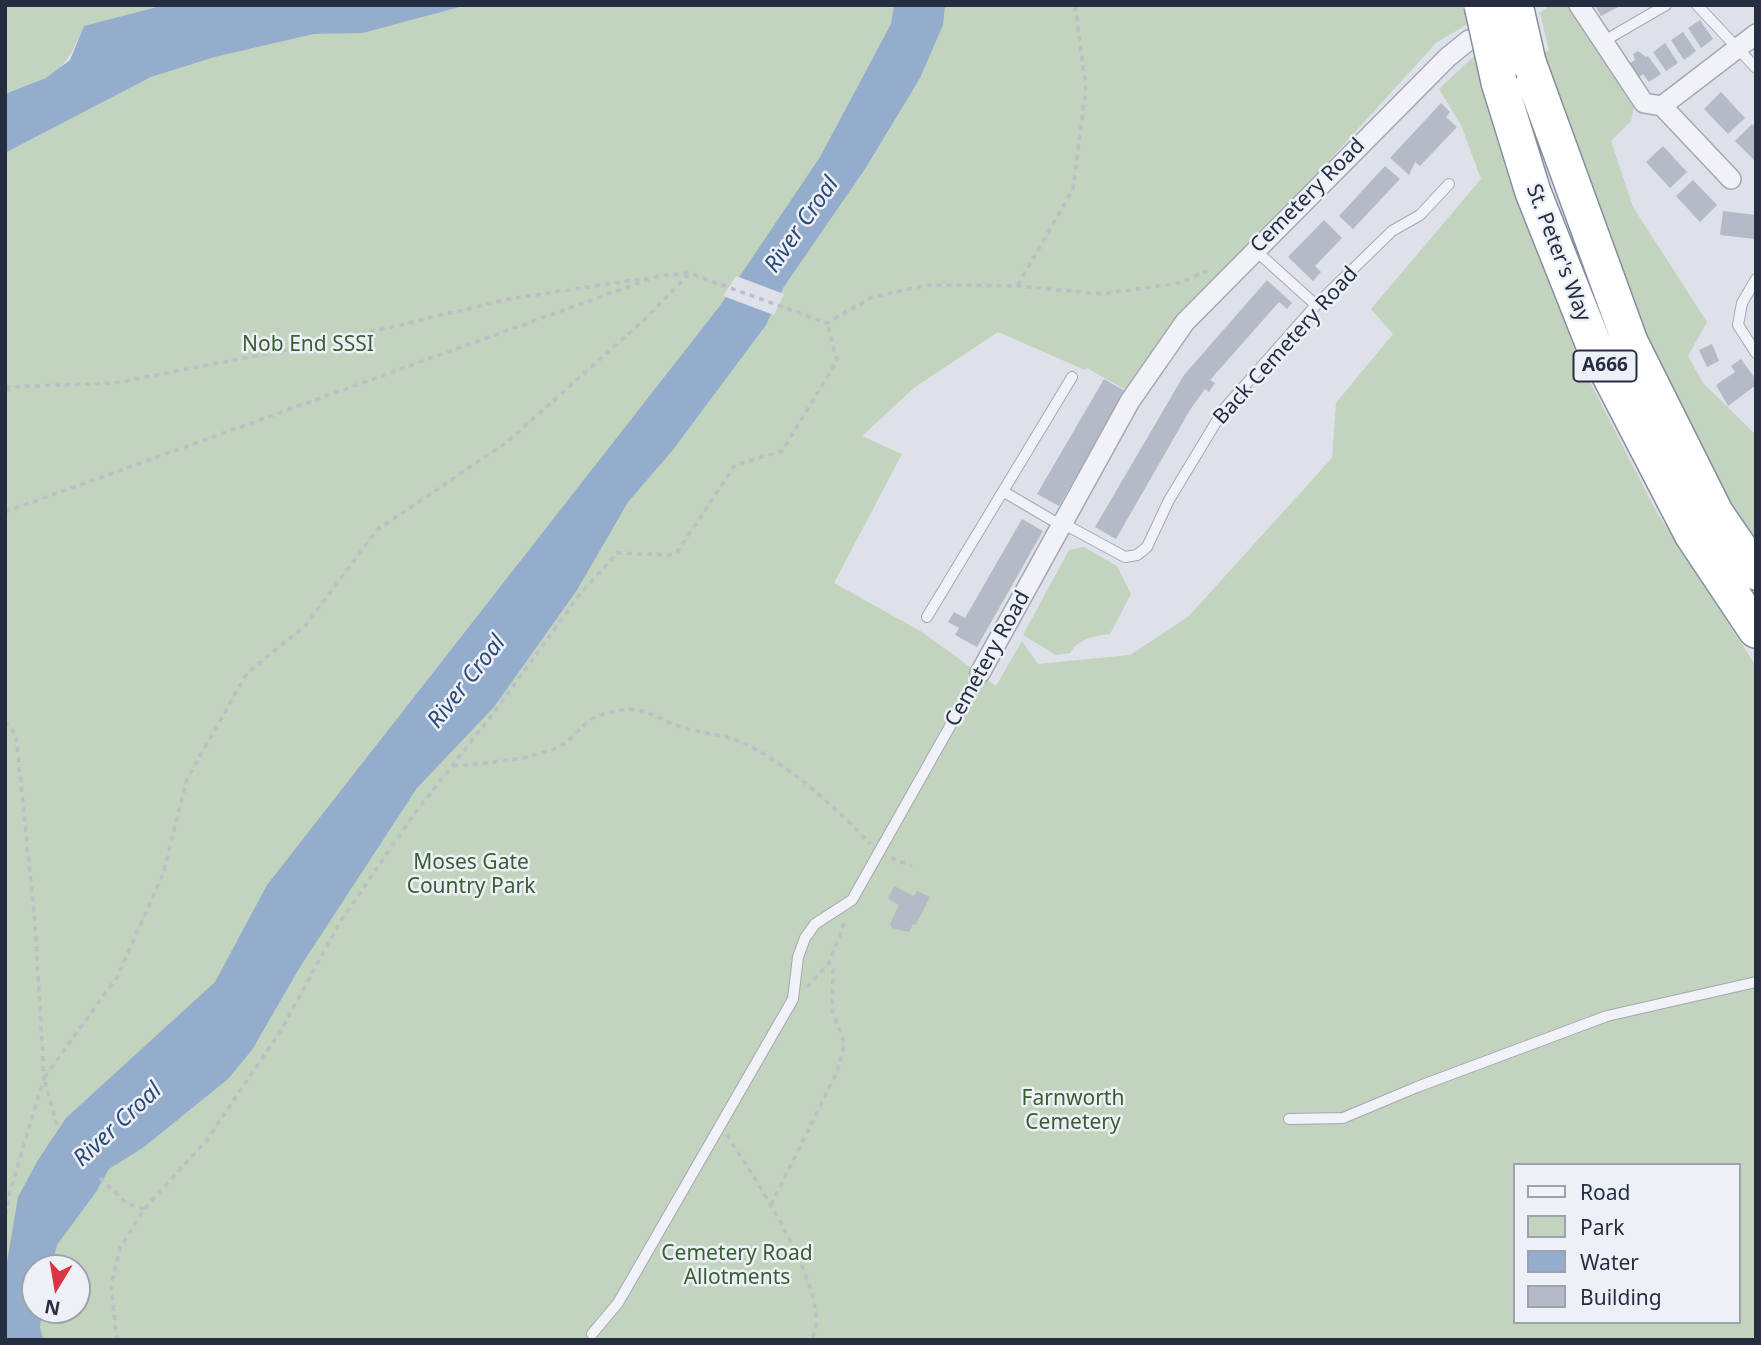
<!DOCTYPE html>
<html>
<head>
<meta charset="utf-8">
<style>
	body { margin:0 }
	#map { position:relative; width:1761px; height:1345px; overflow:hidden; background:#dee1e9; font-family:"Noto Sans",sans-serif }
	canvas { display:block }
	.frame { position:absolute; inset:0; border:7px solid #252e41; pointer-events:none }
	.legend { position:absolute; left:1513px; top:1163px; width:228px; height:161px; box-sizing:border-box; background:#edf0f6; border:2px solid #9da2ae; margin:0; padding:9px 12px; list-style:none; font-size:21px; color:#252e41 }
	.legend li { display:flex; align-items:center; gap:14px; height:35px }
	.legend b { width:35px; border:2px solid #9da2ae }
	.north { position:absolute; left:21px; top:1254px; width:70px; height:70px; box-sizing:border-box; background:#edf0f6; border:2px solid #9da2ae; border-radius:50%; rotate:191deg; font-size:19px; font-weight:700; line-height:28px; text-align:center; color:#252e41 }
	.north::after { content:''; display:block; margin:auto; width:24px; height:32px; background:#da3646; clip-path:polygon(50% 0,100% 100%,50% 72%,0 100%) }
</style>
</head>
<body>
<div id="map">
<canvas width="1761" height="1345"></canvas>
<div class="frame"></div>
<ul class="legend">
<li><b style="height:9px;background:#f1f2f7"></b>Road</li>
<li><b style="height:19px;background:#c2d3be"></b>Park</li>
<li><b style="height:19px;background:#95adcc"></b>Water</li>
<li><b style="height:19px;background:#b4bac6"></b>Building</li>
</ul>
<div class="north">N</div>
</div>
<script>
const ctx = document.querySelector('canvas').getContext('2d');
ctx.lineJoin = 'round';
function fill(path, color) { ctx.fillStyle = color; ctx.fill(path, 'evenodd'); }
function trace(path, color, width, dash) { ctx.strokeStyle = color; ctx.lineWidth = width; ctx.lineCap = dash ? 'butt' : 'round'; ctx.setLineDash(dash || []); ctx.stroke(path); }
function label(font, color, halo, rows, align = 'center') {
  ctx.font = font + ' "Noto Sans",sans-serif'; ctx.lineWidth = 5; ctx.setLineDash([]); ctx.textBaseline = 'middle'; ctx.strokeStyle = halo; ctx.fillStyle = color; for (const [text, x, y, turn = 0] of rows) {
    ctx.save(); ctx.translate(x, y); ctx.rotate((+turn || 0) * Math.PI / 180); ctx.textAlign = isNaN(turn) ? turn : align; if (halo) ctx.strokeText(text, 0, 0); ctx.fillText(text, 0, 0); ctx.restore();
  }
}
fill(new Path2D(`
	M5,5H164L84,26C63,76 54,76 5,94Z
	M466,5H1474L1476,19L1436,43L1254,243L1126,390L1087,368L1085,370L998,332L915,387L862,436L902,454L834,583L922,632L996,686L1022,641L1038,664L1130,655L1188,617L1332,458L1336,403L1393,334L1371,309L1481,179L1461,125L1439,89L1475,55L1535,244L1592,386L1656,511L1756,666V1340H5V153L151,77L215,57L314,34L366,32ZM1514,1165H1738V1322H1514ZM35,1268H77V1310H35Z
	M1550,5H1571L1635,102L1631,121L1611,141L1633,207L1707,322L1688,356L1703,383L1756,435V558L1652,371L1541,53L1549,50L1540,13Z
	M1084,547L1117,566L1131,594L1110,634C1093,636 1080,638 1070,653L1056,655L1023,635L1069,550Z`), '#c2d3be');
fill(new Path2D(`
	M164,5H467L363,33L314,34L215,57L151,77L5,153V94L46,78L70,60L84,26Z
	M894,5H945L943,25L920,78L865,169L783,288L766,325L672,451L628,502L577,590L494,707L417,788L300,967L252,1050L228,1079L144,1147L109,1169L96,1192L57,1245L51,1268H35V1310H42L40,1327L43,1340H5V1274L18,1197L38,1160L66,1118L215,982L267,885L719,307L820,157L891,24Z`), '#95adcc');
fill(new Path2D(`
	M736,276L784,294L774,315L723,296Z`), '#dee1e9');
fill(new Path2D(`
	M1595,5H1622L1601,16Z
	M1700,20L1713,39L1701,48L1688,28Z
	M1683,32L1696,51L1684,60L1671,40Z
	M1665,43L1678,63L1666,71L1653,52Z
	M1638,51L1646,57L1648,56L1661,74L1649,82L1643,74L1638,78L1629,64L1635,60L1633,54Z
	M1721,92L1745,118L1728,134L1704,109Z
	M1441,103L1450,112L1446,117L1457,127L1420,166L1415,162L1409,175L1390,158Z
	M1752,124L1756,128V162L1735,141Z
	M1663,146L1687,172L1670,188L1646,162Z
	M1385,166L1400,179L1353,229L1339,216Z
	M1693,180L1717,205L1700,222L1676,196Z
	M1723,211L1756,215L1755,239L1720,235Z
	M1324,220L1342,238L1315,266L1321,272L1313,281L1288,257Z
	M1267,280L1292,303L1287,309L1279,302L1210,380L1215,383L1209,392L1205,389L1190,410L1116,539L1095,527L1184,375Z
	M1712,344L1719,361L1707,367L1699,350Z
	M1741,359L1756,380V385L1728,406L1716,385L1735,372L1731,366Z
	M1104,379L1125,391L1059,506L1037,494Z
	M1022,519L1043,531L977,647L955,635L959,628L948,622L954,612L965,618Z
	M894,886L914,896L917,891L930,897L916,925L913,924L909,932L892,928L890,924L899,905L888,899Z`), '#b4bac6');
const lane = new Path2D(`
	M1697,5L1756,68
	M1604,41L1666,5
	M1255,250L1316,305
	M1756,279L1742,303L1738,325L1756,353
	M1004,492L1062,526
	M1064,524L1125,557L1137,555L1147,547L1169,500L1224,409L1316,305L1392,231L1420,215L1449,184
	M927,617L1072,377
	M1289,1119L1343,1118L1417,1087L1607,1016L1756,982
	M592,1334L618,1303L793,999L798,957L805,938L815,924L852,900L980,673`);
const street = new Path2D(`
	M1579,5L1644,103L1662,106L1731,179
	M1662,106L1756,34
	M980,673L1130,401L1185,322L1448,57L1469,40`);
const highway = new Path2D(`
	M1528,62L1630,342L1716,514L1756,572
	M1499,82L1533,192L1593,343L1692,534L1756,630`);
trace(lane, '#a3a8b3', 12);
trace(street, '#a3a8b3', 22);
trace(highway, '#848ea1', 38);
trace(new Path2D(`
	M1018,285L1073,189L1086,88L1075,5
	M5,387L114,383L328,342L509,299L647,278
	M5,390L14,389
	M5,512L658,276L689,273L827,323L872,297L928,285L1018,286L1102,294L1180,283L1211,269
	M5,721L16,735L35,923L44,1078L9,1195L5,1219
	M453,766C484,763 535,760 562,745C579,735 583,719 604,714C647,702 648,717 684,728C703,734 723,734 741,742C785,761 838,809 870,844
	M891,858L912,866
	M807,987L829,963L846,919
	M57,1125L44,1078L117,977L162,877L187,779L247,673L305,626L377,530L507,442L644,320L688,275
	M727,1135C751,1172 838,1301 811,1340
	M100,1178L126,1203L144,1209
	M771,1205L837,1072L845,1044L832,1010L833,970L829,963
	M117,1340L111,1287L120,1248L144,1209L206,1141L280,1032L340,922L412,817L498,707L580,594L617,553L670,555L678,551L735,465L782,451L837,361L827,323`), '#bcbfc8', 3.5, [5, 5]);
trace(lane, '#f1f2f7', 10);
trace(street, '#f1f2f7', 19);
trace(highway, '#fff', 35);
const highwayBridge = new Path2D(`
	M1482,5L1499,82
	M1515,5L1528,62`);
trace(highwayBridge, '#848ea1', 38, []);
trace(highwayBridge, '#fff', 35);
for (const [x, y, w] of [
	[1605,366,63]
]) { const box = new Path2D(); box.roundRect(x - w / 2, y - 15.5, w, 31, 5); ctx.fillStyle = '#edf0f6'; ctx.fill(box); trace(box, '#252e41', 2); }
label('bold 19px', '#252e41', null, [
	["A666",1605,366]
]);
label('21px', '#252e41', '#edf0f6', [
	["Cemetery Road",1308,196,-45],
	["St. Peter's Way",1558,253,69],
	["Back Cemetery Road",1286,346,-48],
	["Cemetery Road",988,659,-61]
]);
label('21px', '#385e31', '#edf0f6', [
	["Nob End SSSI",308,345],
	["Moses Gate",471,863],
	["Country Park",471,887],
	["Farnworth",1073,1099],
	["Cemetery",1073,1123],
	["Cemetery Road",737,1254],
	["Allotments",737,1278]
]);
label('italic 23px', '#2c4a79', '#edf0f6', [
	["River Croal",802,225,-55],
	["River Croal",467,682,-52],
	["River Croal",118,1125,-43]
]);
</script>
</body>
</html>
